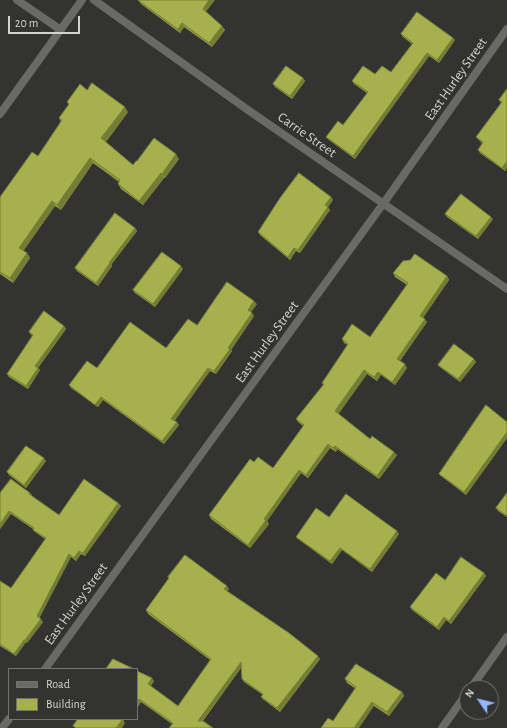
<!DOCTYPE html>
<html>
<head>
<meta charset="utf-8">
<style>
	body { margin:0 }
	#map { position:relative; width:507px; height:728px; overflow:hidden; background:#333331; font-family:"Alegreya Sans",sans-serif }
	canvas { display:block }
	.legend { position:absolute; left:8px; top:668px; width:130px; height:52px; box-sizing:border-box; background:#333331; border:1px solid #737371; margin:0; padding:5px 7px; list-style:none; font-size:12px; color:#d2d2d1 }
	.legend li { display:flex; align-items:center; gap:8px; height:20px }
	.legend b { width:20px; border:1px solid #737371 }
	.north { position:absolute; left:459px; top:680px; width:40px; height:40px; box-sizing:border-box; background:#333331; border:1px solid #737371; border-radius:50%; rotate:305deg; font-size:11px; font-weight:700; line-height:16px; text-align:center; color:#d2d2d1 }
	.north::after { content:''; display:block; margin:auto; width:14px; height:18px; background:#95b6fd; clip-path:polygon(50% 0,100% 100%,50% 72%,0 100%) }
	.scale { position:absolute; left:8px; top:16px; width:72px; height:18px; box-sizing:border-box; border:2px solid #d2d2d1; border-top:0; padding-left:5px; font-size:12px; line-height:14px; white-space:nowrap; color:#d2d2d1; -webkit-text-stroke:3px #333331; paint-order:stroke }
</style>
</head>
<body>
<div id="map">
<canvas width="507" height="728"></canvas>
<ul class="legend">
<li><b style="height:5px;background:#696968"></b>Road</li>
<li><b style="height:11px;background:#a6b14d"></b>Building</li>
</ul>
<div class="north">N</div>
<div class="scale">20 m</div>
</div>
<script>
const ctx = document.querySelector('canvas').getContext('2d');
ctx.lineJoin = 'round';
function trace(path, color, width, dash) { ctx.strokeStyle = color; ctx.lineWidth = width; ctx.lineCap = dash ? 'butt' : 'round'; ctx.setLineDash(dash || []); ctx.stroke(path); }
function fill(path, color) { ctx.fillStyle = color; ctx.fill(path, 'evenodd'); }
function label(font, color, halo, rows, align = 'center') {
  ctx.font = font + ' "Alegreya Sans",sans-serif'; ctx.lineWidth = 4; ctx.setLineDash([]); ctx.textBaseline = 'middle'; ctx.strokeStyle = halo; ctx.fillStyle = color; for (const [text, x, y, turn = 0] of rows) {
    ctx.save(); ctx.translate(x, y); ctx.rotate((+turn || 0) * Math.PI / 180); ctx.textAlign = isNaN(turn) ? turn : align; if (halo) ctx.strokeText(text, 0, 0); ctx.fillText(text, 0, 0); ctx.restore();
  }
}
trace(new Path2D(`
	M17,0L61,30
	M94,0L248,110L507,289
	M0,114L82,0
	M45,669L383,204L507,29
	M471,688L507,637
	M2,728L9,719
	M442,728L467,693`), '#696968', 8);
fill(new Path2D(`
	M138,0L206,12L222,26L225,30L212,47L184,27L180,33L141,4Z
	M401,34L453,38L455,40L439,63L429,56L355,159L329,140L326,137L343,125L367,93L354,84L352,81L375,74L391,72L412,44L403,37Z
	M303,78L305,81L292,99L275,87L273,84Z
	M507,89V168L505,171L480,153L478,150L482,143L476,137L501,103L499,100Z
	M87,90L128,112L106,142L133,165L137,161L179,159L165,178H164L143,205L121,189L118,184L119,182L93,163L61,210L55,206L23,251L27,253L30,258L13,283L0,274V197L38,156L61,122L59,118L69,105L67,102Z
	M331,197L333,200L328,207L330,210L300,253L296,251L290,260L260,235L258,232Z
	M445,214L493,219L478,239L447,217Z
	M135,228L137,231L111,265L112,266L98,286L77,271L75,268Z
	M183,269L155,307L135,293L133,290Z
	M393,273L447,276L449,280L423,318L427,322L400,361L407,368L395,385L381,375L377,381L367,374L338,414L370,439L397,455L379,479L337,449L336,452L330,448L308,478L301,473L267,521L269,524L250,548L211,519L209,515L254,462L273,468L303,426L298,422L296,419L323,385L322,383L348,345L344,343L342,339L370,337L407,285L395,277Z
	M257,304L251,312L254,316L231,350L232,351L216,374L210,371L174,421L177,422L179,425L164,444L103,400L98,407L71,388L69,385L97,368L166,348L197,325Z
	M64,326L66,329L38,368L40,370L28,389L9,377L7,374L32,336L29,332Z
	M474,359L476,362L460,382L441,368L438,365Z
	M507,422V438L466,495L441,476L439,474Z
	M46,461L26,488L9,475L7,472Z
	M0,493H30L32,495V496L59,515L118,503L121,506L85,556L81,554L76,561L71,557L39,618L43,622L27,643L26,642L16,656L0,646V581L11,588L45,539L35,532L33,529L11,514L0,529Z
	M507,493V517L498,511L496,508Z
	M329,517L399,534L372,572L342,550L332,564L298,539L296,537Z
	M484,573L486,576L451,624L446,620L439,630L412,610L410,607L445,580Z
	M168,577L229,589L227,591L320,659L280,712L264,700L261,697L263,695L244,682L242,679L241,668L203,721L172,724L141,702L137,708V671L154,681L151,686L178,706L210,660L148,614L146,610L169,578Z
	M345,679L402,692L404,696L389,716L374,706L333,721L356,689L347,683Z`), '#8f9842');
fill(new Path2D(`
	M209,0H215L205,13L203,9Z
	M182,23L184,27L180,33L178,29Z
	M222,26L225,30L212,47L209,43Z
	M453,38L455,40L439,63L437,60Z
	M427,53L429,56L355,159L353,156Z
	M303,78L305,81L292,99L290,96Z
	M125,107L128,112L105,143L101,138Z
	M176,154L179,159L165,178L162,174Z
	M90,158L93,163L61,210L57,205Z
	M507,161V168L505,171L502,168Z
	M161,173L164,178L143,205L139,201Z
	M331,197L333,200L327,208L325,205Z
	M52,201L55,206L22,253L19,248Z
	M328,207L330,210L300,253L298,250Z
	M491,217L493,219L478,239L476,236Z
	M135,228L137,231L111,265L112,266L98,286L96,283L109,263Z
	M294,248L296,251L290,260L288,257Z
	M27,253L30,258L13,283L10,278Z
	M181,266L183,269L155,307L153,304Z
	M447,276L449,280L422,319L420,316Z
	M254,301L257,304L250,313L248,310Z
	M252,313L254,316L231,350L232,351L216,374L214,371L228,348Z
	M425,319L427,322L399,362L397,359Z
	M64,326L66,329L38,368L40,370L28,389L26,386L35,366Z
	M474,359L476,362L460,382L458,379Z
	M405,364L407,368L395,385L392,382Z
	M208,368L210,371L174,422L171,419Z
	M364,370L367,374L338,415L335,411Z
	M378,372L381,375L377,381L374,377Z
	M101,397L103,400L98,407L95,405Z
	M177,422L179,425L164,444L162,441Z
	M507,432V438L466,495L464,492Z
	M328,444L330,448L308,478L306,475Z
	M335,446L337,449L336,452L333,448Z
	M394,452L397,455L379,479L377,476Z
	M44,458L46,461L26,488L24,485Z
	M299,470L301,473L267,521L269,524L250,548L248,545L264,519Z
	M118,503L121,506L85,556L83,553Z
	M9,511L11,514L0,529V524Z
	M397,531L399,534L372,572L370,569Z
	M340,548L342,550L332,564L330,561Z
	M79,551L81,554L76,561L74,558Z
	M69,554L71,557L39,619L37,616Z
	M484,573L486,576L451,624L449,621Z
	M227,586L229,589L226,592L224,589Z
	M444,617L446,620L439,630L437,627Z
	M41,619L43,622L27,643L25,640Z
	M24,640L26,642L16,656L14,654Z
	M318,656L320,659L280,712L277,708Z
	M241,662L243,665L200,724L198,721Z
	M152,678L154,681L150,687L148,684Z
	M402,692L404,696L389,716L387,712Z
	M139,699L141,702L137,708V701Z
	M372,702L374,706L359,728H354Z
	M123,719L125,723L122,728H116Z`), '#747c36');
const building = new Path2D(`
	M138,0H209L203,9L222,26L209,43L182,23L178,29Z
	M417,12L453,38L437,60L427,53L353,156L326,137L338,121L343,125L368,92L352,81L363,66L375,74L382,66L391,72L413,43L401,34Z
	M286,66L303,78L290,96L273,84Z
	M92,83L125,107L101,138L133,165L136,161H137L154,138L176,154L162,174L161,173L139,201L118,184L120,180L90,158L57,205L52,201L19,248L27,253L10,278L0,272V197L32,152L38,156L62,120L59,118L69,104L67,102L80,84L87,90Z
	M507,89V161L502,168L478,150L483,142L476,137L502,102L499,100Z
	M299,173L331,197L325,205L328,207L298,250L294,248L288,257L258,232L280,198Z
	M461,194L491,217L476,236L445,214Z
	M115,213L135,228L109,263H110L96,283L75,268Z
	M162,252L181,266L153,304L133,290Z
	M415,254L447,276L420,316L425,319L397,359L405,364L392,382L378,372L374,377L364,370L335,411L370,439L372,436L394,452L377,476L335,446L333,448L328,444L306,475L299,470L264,519L266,520L248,545L209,515L250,459L254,462L258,457L273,468L304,425L296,419L324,384L322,383L348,344L342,339L352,324L370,337L408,283L393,273L403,261L410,260Z
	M227,282L254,301L248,310L252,313L228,348L230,349L214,371L208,368L171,419L177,422L162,441L101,397L95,405L69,385L87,361L97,368L130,322L166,348L188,319L197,325Z
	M44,311L64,326L35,366L38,368L26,386L7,374L33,335L29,332Z
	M454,344L474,359L458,379L438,365Z
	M486,405L507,422V432L464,492L439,474Z
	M26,446L44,458L24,485L7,472Z
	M11,479L30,493L29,494L59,515L84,479L118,503L83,553L79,551L74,558L69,554L37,616L41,619L25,640H24L14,654L0,644V581L11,588L46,538L33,530L34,528L9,511L0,524V493Z
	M507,493V516L496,508Z
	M346,494L397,531L370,569L340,548L330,561L296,537L316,508L329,517Z
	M185,555L227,586L224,589L289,633L318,656L277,708L261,697L263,694L242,679L241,662L198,721H203L213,728H169L173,723L139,699L137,701V671L152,678L148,684L178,706L211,659L146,610L169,578L168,577Z
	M461,557L484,573L449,621L444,617L437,627L410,607L436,573L445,580Z
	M113,659L134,669H106Z
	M356,664L402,692L387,712L372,702L354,728H321L328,718L333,721L356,687L345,679Z
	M78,719H123L116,728H76L73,726Z`);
fill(building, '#a6b14d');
trace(building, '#747c36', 1);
label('14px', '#d2d2d1', '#333331', [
	["East Hurley Street",456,79,-55],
	["Carrie Street",307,135,35],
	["East Hurley Street",267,342,-54],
	["East Hurley Street",76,604,-54]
]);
</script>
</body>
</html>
